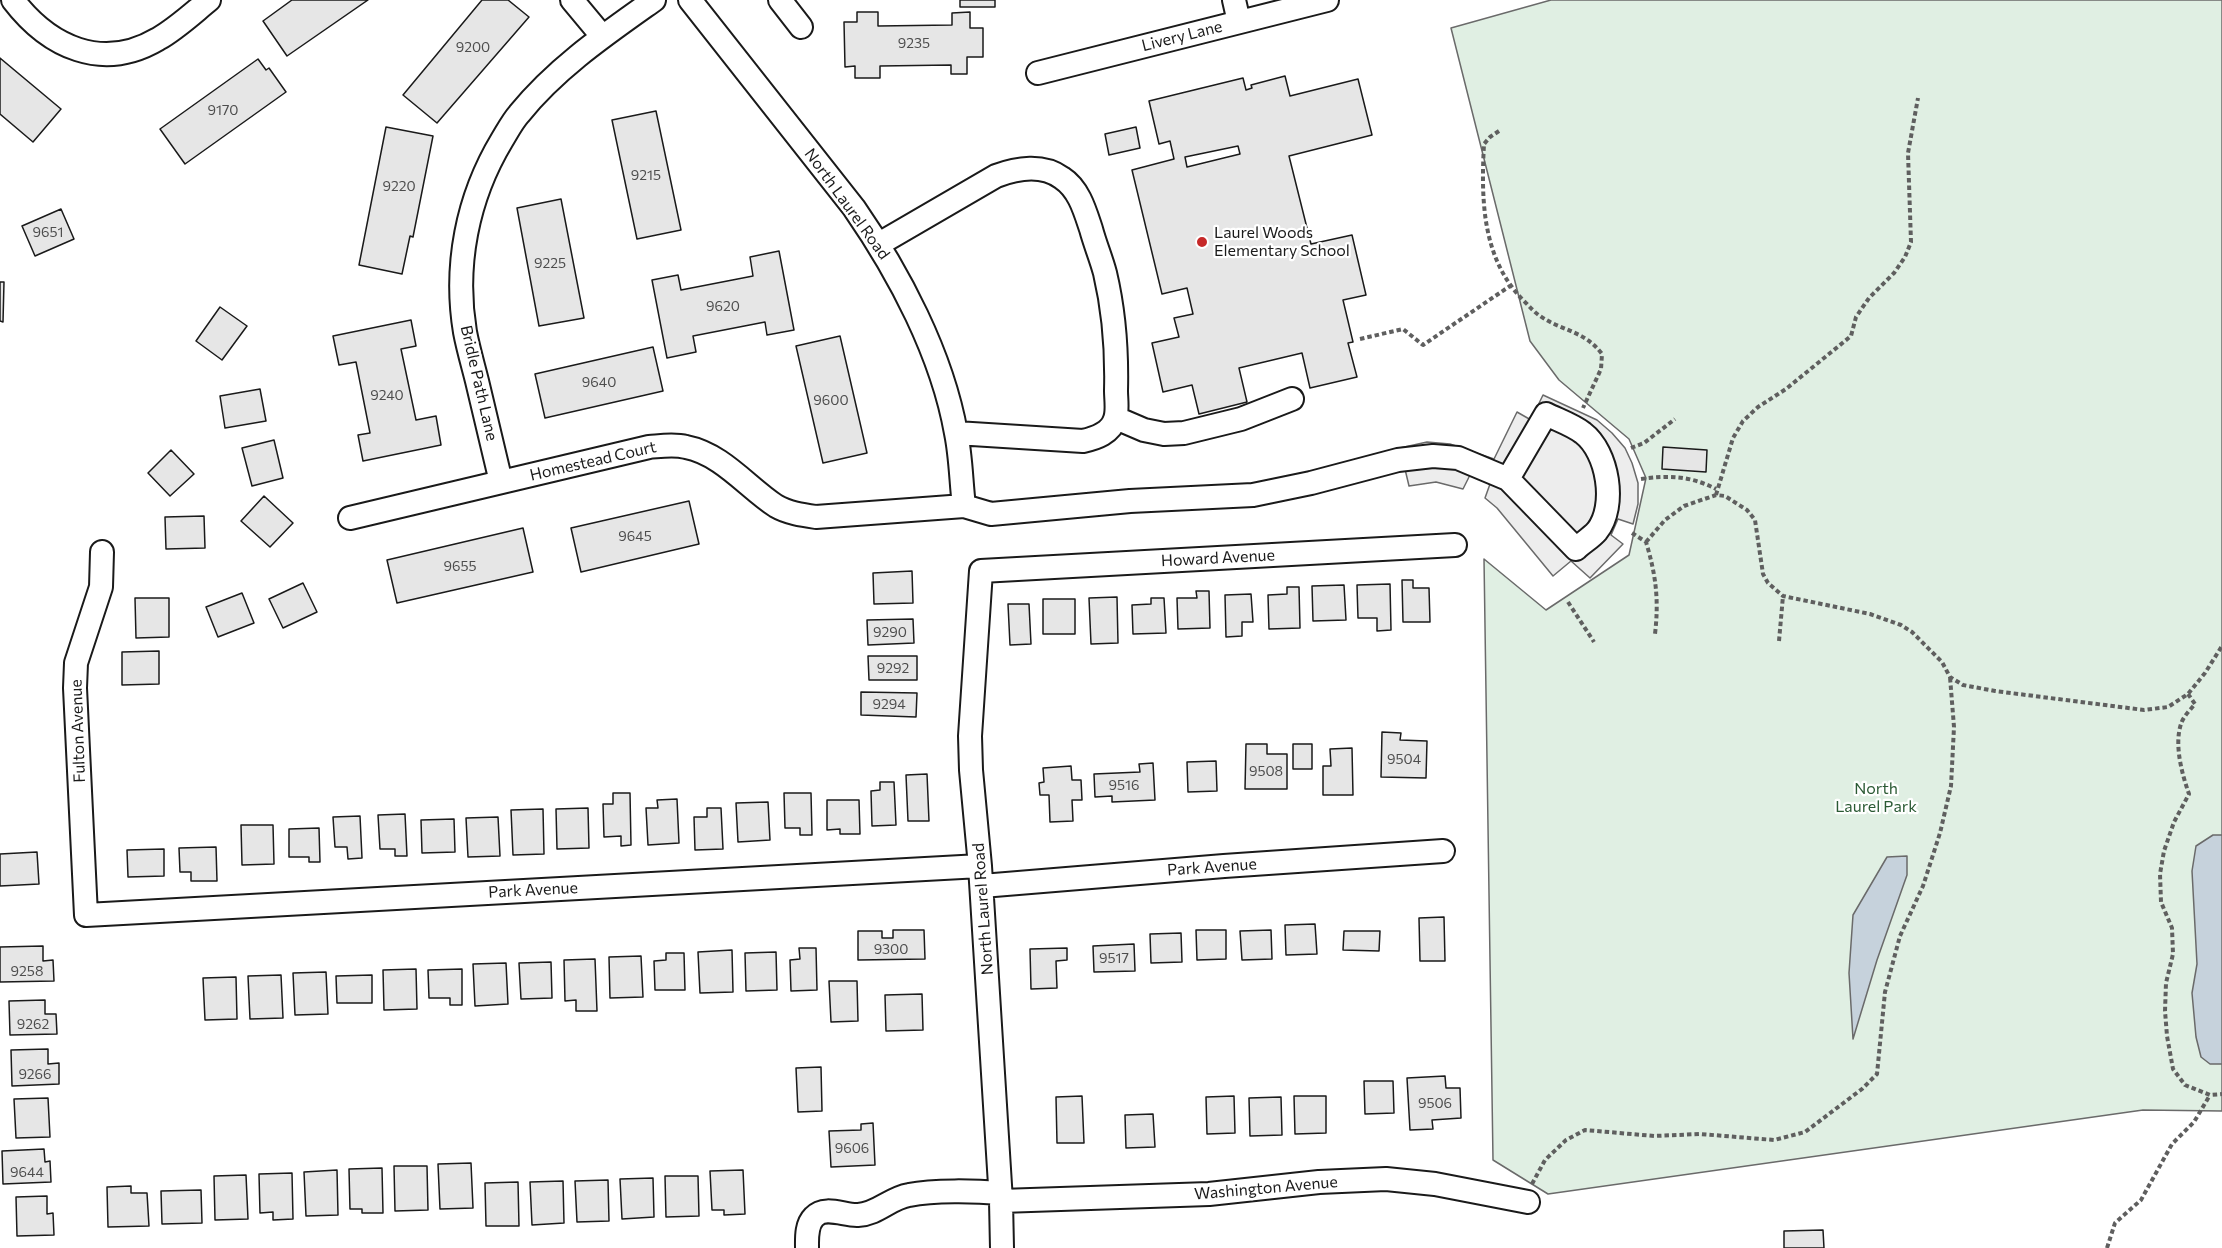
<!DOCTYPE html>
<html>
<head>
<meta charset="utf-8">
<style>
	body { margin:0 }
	canvas { display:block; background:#fff }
</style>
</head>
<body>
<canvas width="2222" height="1248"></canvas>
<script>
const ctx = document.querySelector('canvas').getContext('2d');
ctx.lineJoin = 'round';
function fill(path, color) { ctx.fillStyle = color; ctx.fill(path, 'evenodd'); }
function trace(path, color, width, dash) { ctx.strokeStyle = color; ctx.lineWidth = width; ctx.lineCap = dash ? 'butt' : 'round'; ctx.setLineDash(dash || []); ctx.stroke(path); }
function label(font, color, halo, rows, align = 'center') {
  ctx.font = font + ' Commissioner,sans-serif'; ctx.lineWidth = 4.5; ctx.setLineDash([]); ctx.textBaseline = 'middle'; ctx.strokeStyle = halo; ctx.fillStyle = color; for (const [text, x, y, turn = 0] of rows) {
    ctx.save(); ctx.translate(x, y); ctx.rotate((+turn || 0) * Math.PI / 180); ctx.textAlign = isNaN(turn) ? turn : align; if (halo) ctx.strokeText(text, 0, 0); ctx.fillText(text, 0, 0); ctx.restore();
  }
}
const green = new Path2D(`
	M1551,0H2222V1111L2143,1110L1548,1194L1493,1160L1484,559L1546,610L1629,555L1646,478L1629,439L1559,380L1530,341L1451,28Z`);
fill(green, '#e0efe3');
trace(green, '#6a6a6a', 1.5);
const parking = new Path2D(`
	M1543,395L1597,420L1612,433L1625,448L1632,463L1638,483V504L1633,524L1618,519L1611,535L1623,544L1590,578L1571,561L1553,576L1497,508L1485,498L1490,484L1470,475L1463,489L1436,482L1409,486L1400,448L1427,442L1450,444L1494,459L1517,412L1531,420Z`);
fill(parking, '#ededed');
trace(parking, '#6a6a6a', 1.5);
const water = new Path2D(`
	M2213,835H2222V1064H2210L2201,1057L2196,1037L2192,993L2197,964L2192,871L2196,846Z
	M1907,856V875L1877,960L1853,1039L1849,973L1853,915L1887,857Z`);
fill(water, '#c6d2dc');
trace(water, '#6a6a6a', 1.5);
const building = new Path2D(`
	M292,0H368L287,56L263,21Z
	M482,0H508L529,17L437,123L403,95Z
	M960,0H995V7H960Z
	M857,12H878V26L952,25V13L970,12V28H983V57H967V74H951V65L880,66V78H855V66L845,67L844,22H857Z
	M0,58L61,109L33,142L0,114Z
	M258,59L266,70L269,68L286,92L185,164L160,129Z
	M1285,76L1290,96L1358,79L1372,135L1289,156L1311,244L1352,235L1366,295L1343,300L1353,342L1348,343L1357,377L1310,388L1302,353L1239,368L1247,402L1199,414L1192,385L1163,392L1152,343L1179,337L1174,318L1193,314L1187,288L1162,294L1132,170L1174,159L1170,141L1159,144L1149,101L1243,78L1246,90L1252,88L1251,85ZM1238,146L1240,154L1187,167L1185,157Z
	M656,111L681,230L637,239L612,120Z
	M386,127L433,136L413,237L410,236L402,274L359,265Z
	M1136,127L1140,148L1109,155L1105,134Z
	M561,199L584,318L539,326L517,208Z
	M61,209L74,239L35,256L22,226Z
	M779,251L794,330L767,335L765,322L693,336L696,352L667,358L652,280L678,275L681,290L753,276L750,257Z
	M0,282H4L3,322L0,321Z
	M220,307L247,326L222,360L196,341Z
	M411,320L416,346L401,349L416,420L436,416L441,445L363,461L358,435L370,433L356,362L339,365L333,336Z
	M840,336L867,453L823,463L796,346Z
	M653,347L663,391L545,418L535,374Z
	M260,389L266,421L225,428L220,396Z
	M274,440L283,478L252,486L242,448Z
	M1663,447L1707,450L1706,472L1662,469Z
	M171,450L194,474L170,496L148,473Z
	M264,496L293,523L270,547L241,521Z
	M689,501L699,544L581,572L571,528Z
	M204,516L205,548L166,549L165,517Z
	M523,528L533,572L397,603L387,560Z
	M912,571L913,603L874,604L873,573Z
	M1402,580H1413V588H1429L1430,622H1403Z
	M303,583L317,612L283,628L269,599Z
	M1390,584L1391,630L1377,631V618H1358L1357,585Z
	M1344,585L1346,620L1313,621L1312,586Z
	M1287,587H1299L1300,628L1269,629L1268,595L1287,594Z
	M1196,591H1209L1210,628L1178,629L1177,598H1197Z
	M242,593L254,623L218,637L206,607Z
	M1251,594L1253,622H1242V636L1226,637L1225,595Z
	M1117,597L1118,643L1091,644L1089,598Z
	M135,598H169V637L136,638Z
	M1151,598H1164L1166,633L1133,634L1132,605L1151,604Z
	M1043,599H1075V634H1043Z
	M1008,604H1029L1031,644L1010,645Z
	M913,619L914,643L868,645L867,620Z
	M159,651V684L122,685V652Z
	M868,656H917V680H869Z
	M861,692L917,693L916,717L861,715Z
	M1382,732L1401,733L1400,740L1427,741L1426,778L1381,777Z
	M1246,744H1267V754H1287V789H1245Z
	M1293,744H1312V769H1293Z
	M1352,748L1353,795H1323V766H1331L1330,749Z
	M1216,761L1217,791L1188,792L1187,762Z
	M1153,763L1155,800L1112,802V796L1095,797L1094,774L1140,772L1139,764Z
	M1071,766L1072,780H1081L1082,800H1072L1073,821L1050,822L1049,795H1040L1039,783L1044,782L1043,768Z
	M927,774L929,821H908L906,775Z
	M880,782H894L896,825L872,826L871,791L880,790Z
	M613,793H630L631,845L621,846V836L604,837L603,804H613Z
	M784,793H811L812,835H800V828H785Z
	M677,799L679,843L648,845L646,808H658L657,800Z
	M827,800H859L860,834H840V829L827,830Z
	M768,802L770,840L738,842L736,803Z
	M588,808L589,848L557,849L556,809Z
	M707,808H721L723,849L695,850L694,817H707Z
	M543,809L544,854L513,855L511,810Z
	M405,814L407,856H395V849H380L378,815Z
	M360,816L362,858L348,859L347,847H335L333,817Z
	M498,817L500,856L468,857L466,818Z
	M454,819L455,852L422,853L421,820Z
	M241,825H273L274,864L242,865Z
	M319,828L320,862H309V857H289V829Z
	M216,847L217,881H191V872H180L179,848Z
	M164,849V876L128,877L127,850Z
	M37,852L39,884L0,886V854Z
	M1444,917L1445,961H1420L1419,918Z
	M1315,924L1317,954L1286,955L1285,925Z
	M893,930H924L925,959L858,960V931H882V938H893Z
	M1196,930H1226V959L1197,960Z
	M1271,930L1272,959L1242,960L1240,931Z
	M1344,931H1380L1379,951L1343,950Z
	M1181,933L1182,962L1151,963L1150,934Z
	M1134,944L1135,971L1094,972L1093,946Z
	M43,946V961L53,960L54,981L0,982V947Z
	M799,948H816L817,990L791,991L790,960L800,959Z
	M1067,948V960L1056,961L1057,988L1031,989L1030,949Z
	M732,950L733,992L700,993L698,952Z
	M776,952L777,990L746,991L745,953Z
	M666,953H684L685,990H655L654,961L666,960Z
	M641,956L643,997L610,998L609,957Z
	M595,959L597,1011H576V1000L565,1001L564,960Z
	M551,962L552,998L521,999L519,963Z
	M506,963L508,1004L475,1006L473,964Z
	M416,969L417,1009L384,1010L383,970Z
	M462,969V1005H450V998H429L428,970Z
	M326,972L328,1014L295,1015L293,973Z
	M281,975L283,1018L250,1019L248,976Z
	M372,975V1003H337L336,976Z
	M236,977L237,1019L205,1020L203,978Z
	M829,981H857L858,1021L831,1022Z
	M922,994L923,1030L886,1031L885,995Z
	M45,1000V1014H56L57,1034L10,1035L9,1001Z
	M48,1049V1064L59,1063V1084L12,1086L11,1050Z
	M821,1067L822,1111L798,1112L796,1068Z
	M1445,1076L1446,1088H1460L1461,1118L1432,1120L1433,1129L1410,1130L1407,1078Z
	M1364,1081H1393L1394,1113L1365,1114Z
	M1082,1096L1084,1143H1057L1056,1097Z
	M1234,1096L1235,1133L1207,1134L1206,1097Z
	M1294,1096H1326V1133L1295,1134Z
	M1281,1097L1282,1135L1250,1136L1249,1098Z
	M48,1098L50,1137L16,1138L14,1099Z
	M1153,1114L1155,1147L1126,1148L1125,1115Z
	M873,1123L875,1165L831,1167L829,1131L861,1130V1124Z
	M44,1149L45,1162L50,1161L51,1182L3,1184L2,1151Z
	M471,1163L473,1208L440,1209L438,1164Z
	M394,1166H427L428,1210L395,1211Z
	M382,1168L383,1213H362V1209H350L349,1169Z
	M337,1170L338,1215L306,1216L304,1172Z
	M743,1170L745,1214L724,1215V1210H712L710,1171Z
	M292,1173L293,1219L273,1220V1212L260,1213L259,1174Z
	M246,1175L248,1219L215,1220L214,1176Z
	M665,1176H698L699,1216L666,1217Z
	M653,1178L654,1217L622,1219L620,1179Z
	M608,1180L609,1221L577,1222L575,1181Z
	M563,1181L564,1223L532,1225L530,1182Z
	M518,1182L519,1226H486L485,1183Z
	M131,1186V1193H147L149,1226L108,1227L107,1187Z
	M201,1190L202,1223L162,1224L161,1191Z
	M47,1196V1214L53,1213L54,1235L17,1236L16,1197Z
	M1823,1230L1824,1248H1784V1231Z`);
fill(building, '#e6e6e6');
trace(building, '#1a1a1a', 1.5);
const minor = new Path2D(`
	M13,0C49,47 102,72 158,39C176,29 193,13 209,0
	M572,0L602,36
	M690,0L854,208C899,273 942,354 956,433C961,457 961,482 964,506
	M780,0L801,27
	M1234,0L1239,22
	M1038,73L1327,0
	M879,244L996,176C1017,168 1043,164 1062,178C1079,189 1085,211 1091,229C1095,244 1101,258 1105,273C1114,311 1117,352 1116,391C1116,399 1118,411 1115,419C1111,433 1096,438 1083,441L956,433
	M1116,418L1144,430L1164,434L1184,433L1241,419L1292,399
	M501,482C493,448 485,415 477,381C473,365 468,348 465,332C454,266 467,198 502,140C507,132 512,122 519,114C556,68 606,34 654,0
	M350,518L649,447C662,446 674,444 686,447C722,454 747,487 776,506C788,513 802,515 816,517L964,506L991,514L1130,501L1253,495L1311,483L1398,460L1433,456L1458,458L1508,479L1576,549C1582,543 1591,538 1597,531C1617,506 1608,452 1583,433C1573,425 1558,420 1546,414L1508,479
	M102,552L101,587L76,663L75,688L86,915L980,866
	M982,886L1224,866L1443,851
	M1001,1201L1209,1194L1319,1182L1386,1179L1435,1184L1528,1202
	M807,1248C807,1238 806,1225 814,1217C825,1205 845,1216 858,1215C878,1214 890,1198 909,1195C934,1190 975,1191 1001,1193
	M1002,1248L1001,1201L980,866L971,770L970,736L981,571L1455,545`);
trace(minor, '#1a1a1a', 26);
trace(new Path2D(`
	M1499,131L1490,137L1484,144C1481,200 1482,258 1523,300C1529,306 1534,312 1540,316C1562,331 1585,331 1602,354L1601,369L1583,408
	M1360,339L1403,329L1423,345L1510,286
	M1631,448L1644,443L1675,419
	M1641,479C1669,475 1691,476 1716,489
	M1716,495L1733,438L1743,421L1758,407L1786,389L1851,336L1856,317L1869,298L1894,273L1905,257L1911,242L1908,153L1918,98
	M1632,533L1646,542C1656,575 1659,600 1655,634
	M1646,542L1665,520L1684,506L1716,495L1725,496L1747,510L1755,520L1763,574L1768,583L1783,596L1870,614L1901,625L1912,632L1942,662L1950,677L1963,685L1995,691L2144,710L2168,707L2188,694L2205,673L2222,646
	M1568,602L1594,642
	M1779,641L1783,596
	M2188,694L2195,704C2190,710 2183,717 2181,724C2174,745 2182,774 2189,794L2174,822L2164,851L2160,874L2161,902L2172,928L2173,954L2166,983L2165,1011L2167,1036L2173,1069L2185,1085L2210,1095L2222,1094
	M1532,1184L1545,1160L1566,1140L1585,1130L1654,1136L1700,1134L1774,1140L1805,1132L1862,1089L1877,1074L1885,992L1900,936L1923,886L1940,833L1951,786L1954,727L1950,677
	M2107,1248L2115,1223L2141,1200L2172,1144L2194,1122L2210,1095`), '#5f5f5f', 4, [4.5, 3]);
trace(minor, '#fff', 22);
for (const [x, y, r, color] of [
	[1202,242,6,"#c62828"]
]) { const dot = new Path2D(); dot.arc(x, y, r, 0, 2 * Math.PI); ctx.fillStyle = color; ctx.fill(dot); trace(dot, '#fff', 2); }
label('14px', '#4d4d4d', null, [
	["9235",914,43],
	["9200",473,47],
	["9170",223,110],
	["9215",646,175],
	["9220",399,186],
	["9651",48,232],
	["9225",550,263],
	["9620",723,306],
	["9640",599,382],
	["9240",387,395],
	["9600",831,400],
	["9645",635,536],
	["9655",460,566],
	["9290",890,632],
	["9292",893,668],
	["9294",889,704],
	["9504",1404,759],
	["9508",1266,771],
	["9516",1124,785],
	["9300",891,949],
	["9517",1114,958],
	["9258",27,971],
	["9262",33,1024],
	["9266",35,1074],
	["9506",1435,1103],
	["9606",852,1148],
	["9644",27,1172]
]);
label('16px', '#1a1a1a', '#fff', [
	["Livery Lane",1182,36,-14],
	["North Laurel Road",847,204,54],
	["Bridle Path Lane",479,383,77],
	["Homestead Court",593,461,-13],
	["Howard Avenue",1218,558,-3],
	["Fulton Avenue",78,731,-92],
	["Park Avenue",1212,867,-4],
	["Park Avenue",533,890,-3],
	["North Laurel Road",983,909,-94],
	["Washington Avenue",1266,1188,-5]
]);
label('16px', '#1a1a1a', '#fff', [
	["Laurel Woods",1214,233],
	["Elementary School",1214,251]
], 'left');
label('16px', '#2b5a34', '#fff', [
	["North",1876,789],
	["Laurel Park",1876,807]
]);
</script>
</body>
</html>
